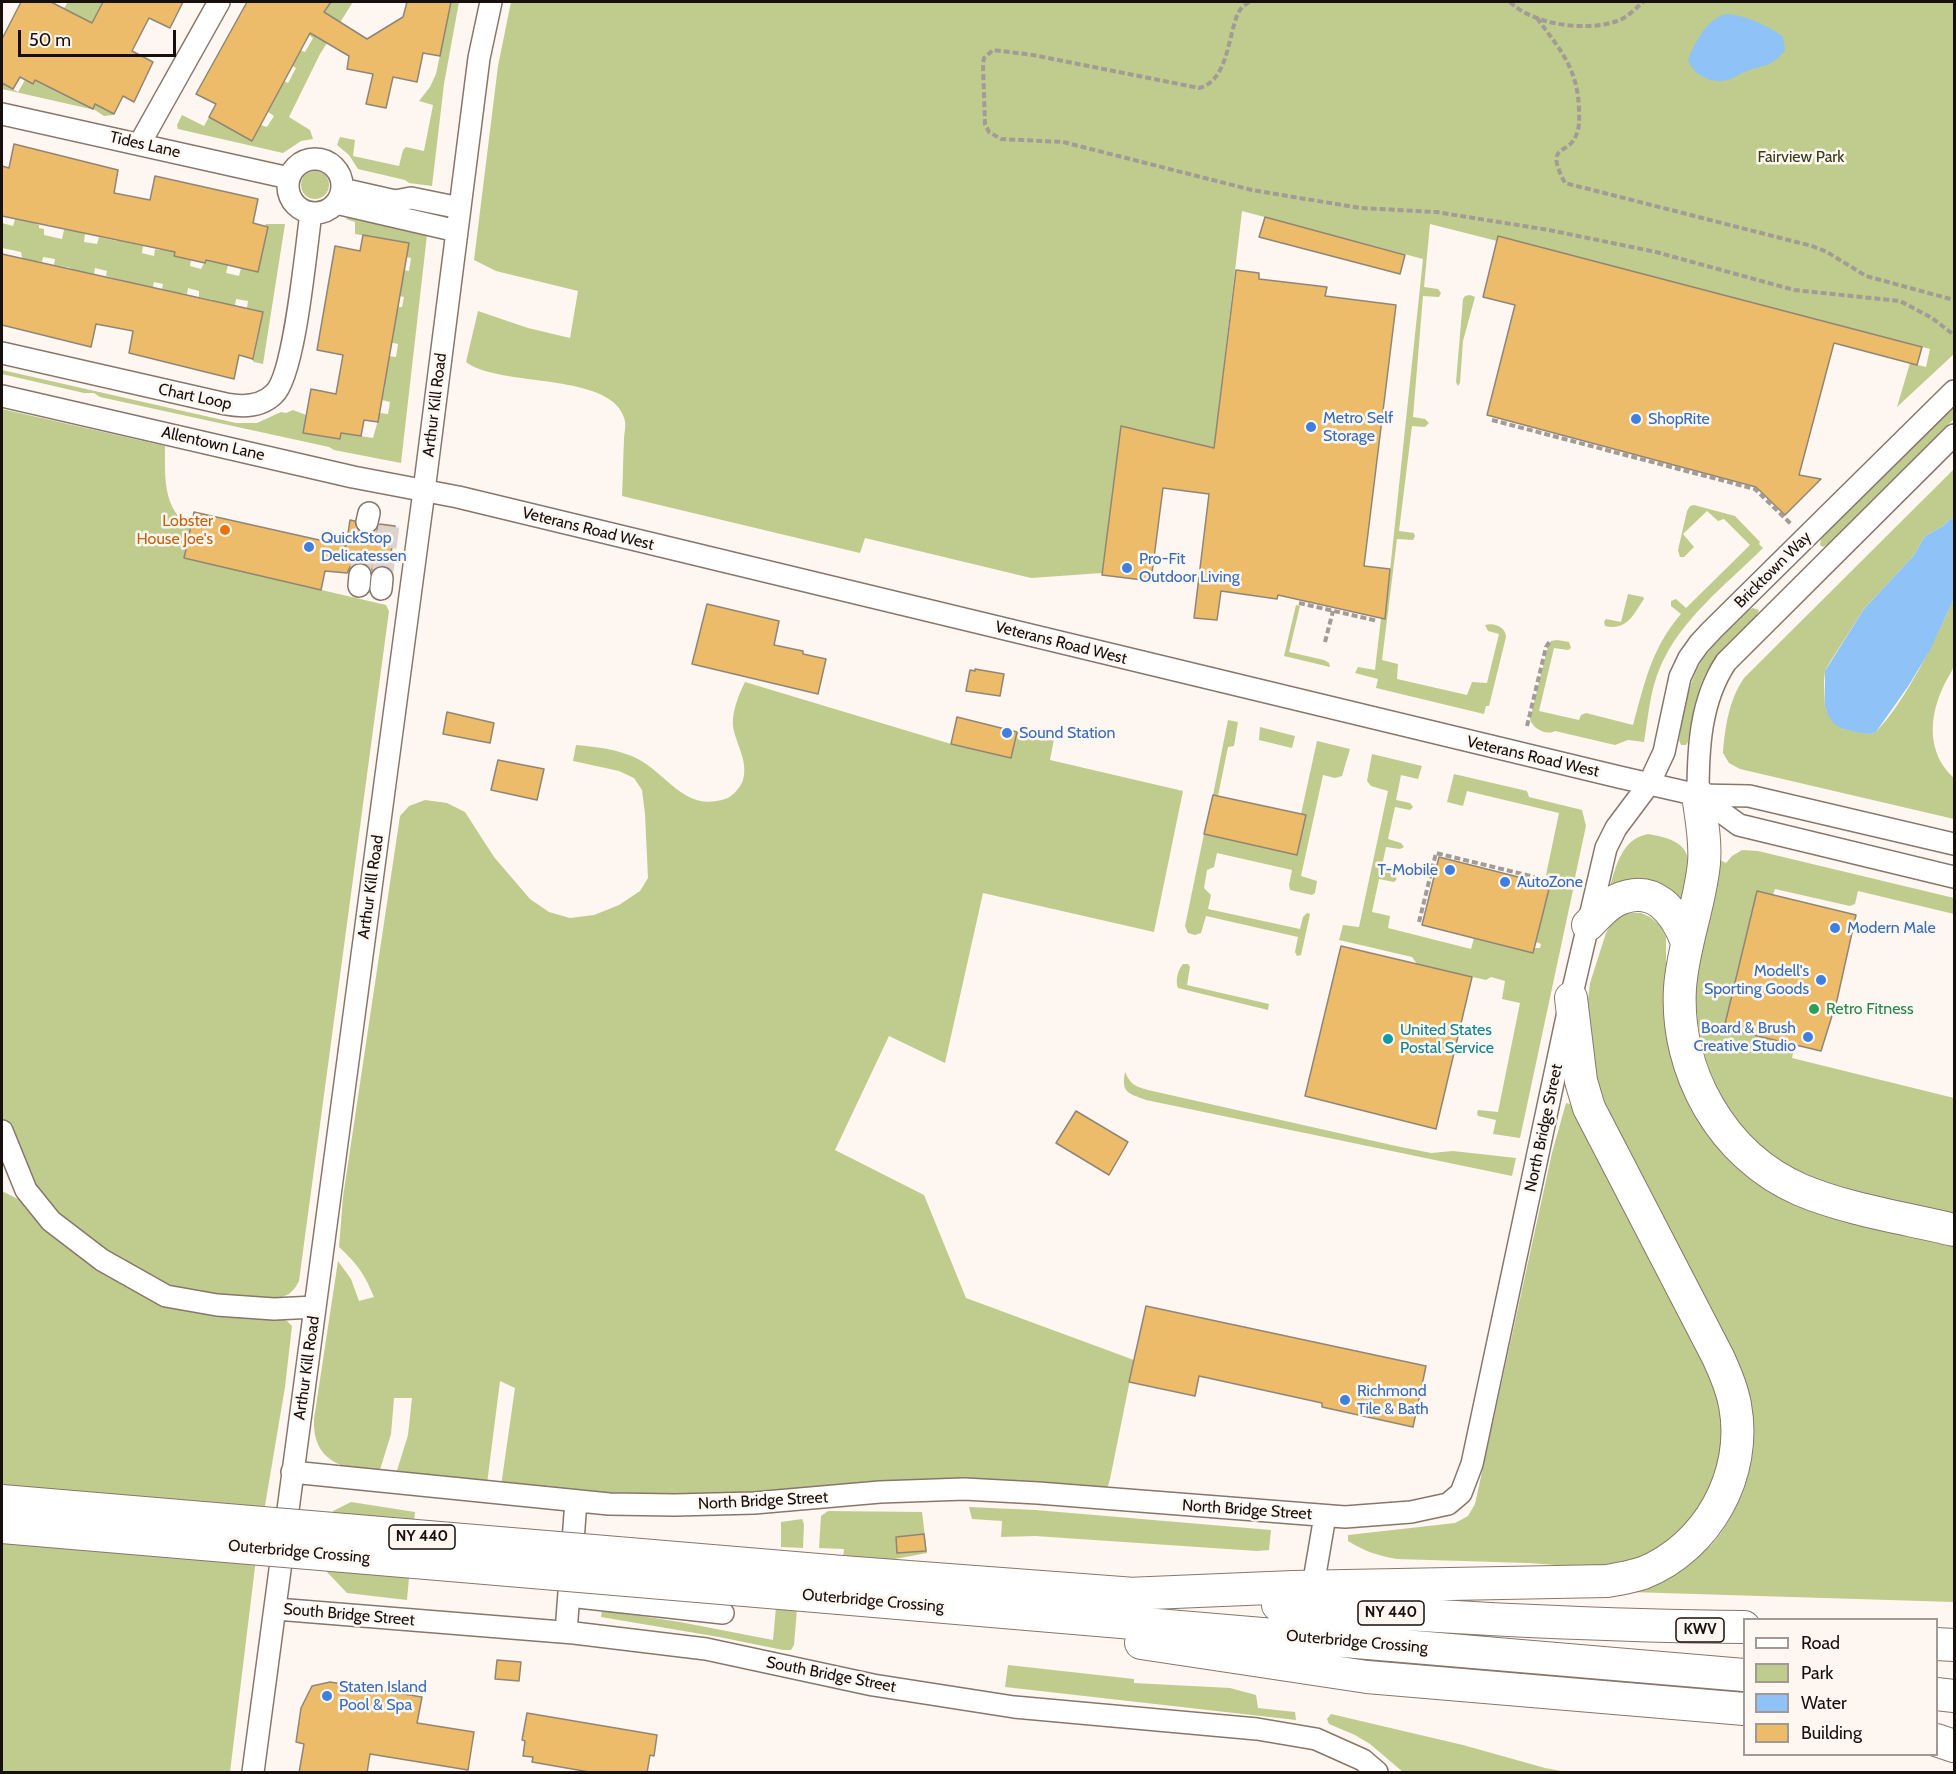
<!DOCTYPE html>
<html>
<head>
<meta charset="utf-8">
<style>
	body { margin:0 }
	#map { position:relative; width:1956px; height:1774px; overflow:hidden; background:#fef6f0; font-family:Cabin,sans-serif }
	canvas { display:block }
	.frame { position:absolute; inset:0; border:3px solid #160f0b; pointer-events:none }
	.legend { position:absolute; left:1743px; top:1618px; width:195px; height:138px; box-sizing:border-box; background:#fef6f0; border:2px solid #a19a94; margin:0; padding:8px 10px; list-style:none; font-size:18px; color:#160f0b }
	.legend li { display:flex; align-items:center; gap:12px; height:30px }
	.legend b { width:30px; border:2px solid #a19a94 }
	.scale { position:absolute; left:18px; top:30px; width:158px; height:27px; box-sizing:border-box; border:3px solid #160f0b; border-top:0; padding-left:8px; font-size:18px; line-height:21px; white-space:nowrap; color:#160f0b; -webkit-text-stroke:4px #fef6f0; paint-order:stroke }
</style>
</head>
<body>
<div id="map">
<canvas width="1956" height="1774"></canvas>
<div class="frame"></div>
<ul class="legend">
<li><b style="height:8px;background:#fff"></b>Road</li>
<li><b style="height:16px;background:#c0cc8d"></b>Park</li>
<li><b style="height:16px;background:#8fc2f6"></b>Water</li>
<li><b style="height:16px;background:#ecbc6a"></b>Building</li>
</ul>
<div class="scale">50 m</div>
</div>
<script>
const ctx = document.querySelector('canvas').getContext('2d');
ctx.lineJoin = 'round';
function fill(path, color) { ctx.fillStyle = color; ctx.fill(path, 'evenodd'); }
function trace(path, color, width, dash) { ctx.strokeStyle = color; ctx.lineWidth = width; ctx.lineCap = dash ? 'butt' : 'round'; ctx.setLineDash(dash || []); ctx.stroke(path); }
function label(font, color, halo, rows, align = 'center') {
  ctx.font = font + ' Cabin,sans-serif'; ctx.lineWidth = 5; ctx.setLineDash([]); ctx.textBaseline = 'middle'; ctx.strokeStyle = halo; ctx.fillStyle = color; for (const [text, x, y, turn = 0] of rows) {
    ctx.save(); ctx.translate(x, y); ctx.rotate((+turn || 0) * Math.PI / 180); ctx.textAlign = isNaN(turn) ? turn : align; if (halo) ctx.strokeText(text, 0, 0); ctx.fillText(text, 0, 0); ctx.restore();
  }
}
fill(new Path2D(`
	M68,2H103L58,91L92,108L95,104L114,114L113,115L104,116L95,110L2,89V83L18,92L25,80L37,77L67,31L75,14L64,8Z
	M285,2H302L323,15L331,2H353L320,54L289,117L310,130L313,139L301,141L283,153L178,129L177,125L182,115L204,126L209,117L252,141L261,125L267,127L274,116L268,112L284,81L288,83L296,68L289,64L300,50L305,52L313,38L309,35Z
	M451,2H459L444,84L432,186L409,183L405,180L358,169L349,155L337,145L340,137L355,140L353,156L399,166L403,150L406,147L424,151L433,105L419,101L430,87L436,74Z
	M511,2H1954V354L1897,407L1910,363L1926,367L1930,349L1499,237L1497,241L1430,224L1424,287L1438,289L1441,293L1439,297L1423,296L1413,417L1425,419L1429,423L1425,427L1412,426L1399,531L1414,533L1415,536L1413,540L1397,539L1382,660L1398,664L1397,679L1467,695L1472,682L1487,683L1499,634L1488,631L1485,625C1494,622 1506,627 1506,637L1489,706H1486L1484,714L1376,688L1378,679L1355,673L1358,667L1375,670L1381,618H1385L1423,259L1242,211L1214,448L1121,426L1102,573L1031,578L865,538L860,553L622,496C623,477 623,458 624,440C624,434 626,427 625,421C615,371 499,388 466,362L478,311L528,328L570,338L578,291L496,271L474,260L498,66Z
	M301 185a14 14 0 1 1 28 0a14 14 0 1 1-28 0Z
	M124,211L130,213L124,242L143,246L142,253L154,256L155,249L160,250L161,247L175,250L191,260L190,266L201,269L207,257L223,261V264L228,265L226,273L239,276L241,268L258,272L268,227L265,226L266,224H285L263,364L254,362L250,358L254,359L263,312L247,308L248,301L236,299L235,305L229,304L228,307L213,303V300L199,297V291L188,288L187,294L181,293L180,297L165,294L166,290L162,289L163,284L154,282L153,287L131,283L119,326L111,324L121,280L106,276L107,271L95,268L94,274L86,272L85,277L70,274L71,268L54,265L55,259L43,257L42,262L38,261L37,265L23,262L21,252L2,248V223L13,226L15,219L19,220V217L34,220V223L39,225V228L44,229V235L62,239L64,230H66L67,227L82,231L81,233L85,234L84,242L97,244L99,237L117,241Z
	M350,216L427,235L401,463L334,450L329,447L100,397L94,393H84L2,374V370L236,423H257L281,412L286,413L293,410L306,415L304,433L340,439L341,433L373,438L380,413L388,414L390,402L382,400L385,387L346,380L389,356L396,357L398,344L385,341L398,307H402L404,297L399,296L404,270L409,271L411,258L406,257L409,243L355,234V222L346,219Z
	M1470,295L1475,297L1463,341L1460,383L1458,386L1456,382L1463,299L1465,296Z
	M1954,407V419L1827,545L1823,547L1820,545L1821,539Z
	M2,409L165,446C165,474 162,511 191,526L184,558L386,605L389,611L299,1281L295,1288L289,1294L280,1298L264,1300L177,1291L95,1244L57,1216L24,1167L2,1119Z
	M1954,469V518L1950,519L1943,526L1925,536L1914,555L1864,609L1830,662L1825,671L1824,682L1825,706L1843,729L1871,734L1876,732C1908,698 1934,641 1954,599C1954,619 1956,645 1954,664C1953,671 1947,678 1944,685C1929,716 1926,753 1954,778V819L1740,769L1729,763L1723,753C1725,727 1729,700 1744,678Z
	M1694,505L1735,516L1760,542L1759,544L1763,548C1726,585 1679,620 1659,670C1650,692 1648,718 1644,742L1628,740L1615,745L1555,731C1546,736 1532,728 1530,719L1548,646L1551,641L1557,640L1569,642L1571,648L1568,650L1554,648L1539,711L1579,720L1581,715L1586,713L1633,725C1645,682 1651,649 1681,614L1671,606V601L1676,599L1686,608L1750,545L1724,519L1718,521L1707,511L1683,534L1694,547L1684,557H1680L1678,550L1687,511L1690,506Z
	M1628,594L1643,597L1644,599C1633,615 1627,631 1605,626L1604,622L1606,619L1621,622Z
	M1296,605L1300,606L1289,652L1324,660L1329,663L1330,667L1284,656Z
	M1753,608L1759,610L1757,615C1743,630 1727,642 1715,659C1696,683 1693,713 1688,742L1686,745H1681L1679,740C1684,711 1688,679 1706,655C1719,638 1735,624 1749,610Z
	M745,682L951,744L1010,758L1017,732C1030,739 1039,742 1054,739L1050,760L1183,791L1154,932L983,893L945,1063L889,1036L835,1150L924,1195L966,1298L1134,1360L1110,1479L1108,1486L1103,1489L664,1496L501,1486L515,1388L500,1381L487,1484L395,1477L408,1435L412,1398H394L391,1434L379,1473C343,1469 312,1462 314,1419L338,1261L351,1279L359,1301L374,1297C364,1273 358,1265 339,1247L343,1197L400,816L409,806L425,800L447,803L465,812L494,857L530,899L549,912L570,918L594,915L619,905L640,891L648,878L645,814L642,790L634,778L619,771L573,761L576,745C598,747 618,749 638,759C668,775 685,812 725,799C732,797 741,787 743,780C748,762 738,748 734,731C730,716 738,696 745,682Z
	M1228,720L1238,722L1234,746L1228,747L1218,796L1213,795Z
	M1260,727L1295,736L1292,748L1259,740Z
	M1317,741L1350,749L1342,776L1335,778L1323,775L1301,876L1317,881L1315,893L1312,895L1290,890L1289,885L1292,870L1217,853L1214,867L1207,870L1204,888L1211,895L1208,909L1300,929L1303,917L1307,913L1310,914L1301,955L1297,956L1295,952L1298,937L1206,916L1201,933L1195,935L1188,933L1185,926L1204,834L1297,855L1301,814Z
	M1372,754L1422,766L1418,779L1401,775L1396,800L1410,803L1413,807L1410,810L1395,807L1388,839L1401,843L1404,847L1400,849L1386,847L1381,871L1393,874L1397,879L1394,882L1379,879L1372,912L1390,916L1388,928L1471,949L1474,938L1533,953L1534,948H1540L1541,944L1536,942L1550,885L1573,890L1520,1138L1493,1134L1496,1120L1478,1116L1477,1113L1478,1110L1498,1112L1520,1003L1502,999L1505,981L1491,977L1486,980L1417,964L1412,957L1339,940L1343,925L1359,927L1388,791L1371,786L1367,781Z
	M1454,774L1527,791L1529,797L1582,810L1586,826L1574,882L1546,875L1559,813L1467,791L1463,806L1447,802Z
	M1648,834C1677,839 1694,846 1687,879C1685,887 1683,894 1679,902L1610,887C1616,865 1622,839 1648,834Z
	M1742,850L1758,851L1954,898V914L1858,891L1855,904L1850,906L1775,889L1773,895L1757,891L1724,1027L1795,1045L1792,1058L1954,1098V1217L1854,1194L1800,1177L1765,1154L1732,1119L1707,1078L1695,1033L1693,987L1718,859L1726,863L1732,856Z
	M1631,913H1641L1650,917L1660,925L1666,937V1015L1672,1054L1680,1086L1707,1131L1954,1242V1602L1630,1592C1651,1581 1673,1572 1693,1560C1728,1538 1744,1494 1750,1456L1598,1095L1586,1015L1590,983L1606,933L1613,921L1620,916Z
	M1183,964H1188L1190,967L1187,985L1269,1004L1268,1010L1178,988C1175,981 1178,969 1183,964Z
	M1125,1072C1130,1084 1136,1087 1148,1090L1396,1146L1431,1153L1453,1151L1516,1158L1512,1176L1146,1100C1128,1093 1121,1093 1125,1072Z
	M1566,1103L1570,1104L1573,1108L1711,1371L1727,1433L1706,1502L1676,1538L1638,1561L1584,1567L1528,1563L1397,1559C1378,1556 1364,1551 1348,1541V1535L1455,1523L1468,1516L1475,1504L1552,1153Z
	M2,1191L24,1202L128,1282L278,1317L287,1321L292,1326L285,1387L256,1559L230,1772H2Z
	M351,1502L415,1512L407,1600L347,1593L327,1572L333,1511Z
	M969,1507L1035,1510L1271,1530L1269,1550L1257,1551L1035,1536L1001,1537L1002,1521L972,1519Z
	M828,1511L922,1512L927,1553L889,1560L843,1558L844,1549L819,1548L821,1516Z
	M802,1519L804,1524L803,1548L781,1547V1522Z
	M776,1607L797,1609L794,1645L791,1650H783L719,1637L601,1617L602,1610L680,1622L773,1640Z
	M1008,1665L1134,1679V1683L1230,1688L1256,1695L1258,1708L1295,1712L1296,1720L1005,1687Z
	M1331,1714L1463,1745L1545,1768L1567,1772H1403L1370,1744L1355,1735L1329,1724L1327,1719Z`), '#c0cc8d');
fill(new Path2D(`
	M1726,14C1742,14 1770,26 1783,37L1785,50C1770,69 1764,64 1744,72C1740,74 1736,77 1731,79C1714,85 1694,77 1688,60C1695,43 1706,19 1726,14Z
	M1954,518V599L1930,650L1909,685L1876,732L1871,734L1861,733L1843,729L1834,724L1828,715L1825,706V671L1864,609L1914,555L1925,536L1943,526L1950,519Z`), '#8fc2f6');
const building = new Path2D(`
	M21,2H51L92,23L103,2H183L170,28L149,18L132,51L153,62L134,102L123,96L114,114L95,104L93,109L35,80L33,84L20,77L13,89L2,83V39Z
	M247,2H331L324,12L367,39L403,17L407,2H451L440,56L423,53L417,82L393,77L386,108L366,104L373,74L347,69L349,56L310,33L252,141L209,117L216,104L196,94Z
	M14,144L118,170L114,193L150,200L155,176L258,199L253,223L268,227L258,272L206,260L205,263L174,256L175,252L2,216V166L9,168Z
	M1265,217L1405,255L1400,274L1259,237Z
	M363,235L409,243L378,422L364,420L361,436L341,433L340,439L303,433L311,389L336,394L343,355L317,350L335,246L360,251Z
	M1498,236L1922,347L1917,365L1834,343L1799,475L1821,479L1785,515L1756,487L1487,415L1515,305L1483,297Z
	M2,254L263,312L253,359L239,355L234,379L129,353L133,331L96,324L91,347L2,325Z
	M1236,270L1259,273V279L1327,287L1325,296L1396,305L1364,566L1390,569L1385,619L1278,595L1277,599L1221,591L1217,620L1194,618L1209,494L1163,488L1151,581L1102,575L1121,426L1214,448Z
	M194,512L346,546L350,520L355,521L358,531L365,534L376,531L380,524L395,526L389,568L383,565L372,570L368,565L361,562L350,567L347,573L325,571L321,590L184,558Z
	M707,604L779,621L774,645L803,651V654L826,659L818,694L692,664Z
	M975,669L1004,674L1000,696L966,691L970,670L975,671Z
	M447,712L494,723L490,743L443,734Z
	M957,717L1017,732L1011,758L951,744Z
	M498,760L544,769L537,800L491,790Z
	M1213,795L1306,815L1297,855L1204,834Z
	M1439,857L1550,885L1533,953L1422,925Z
	M1757,891L1856,915L1837,1000L1821,1051L1724,1028Z
	M1341,946L1472,977L1436,1129L1305,1096Z
	M1076,1111L1128,1142L1109,1175L1056,1143Z
	M1146,1306L1426,1366L1413,1427L1322,1407V1403L1199,1376L1195,1396L1129,1382Z
	M924,1534L926,1551L897,1553L896,1537Z
	M497,1660L521,1662L519,1681L495,1679Z
	M330,1682L422,1697L417,1723L474,1732L468,1770L370,1754L367,1773H299L304,1744L296,1742L301,1708L312,1686Z
	M527,1713L657,1735L654,1756L650,1755L647,1773H595L532,1762L533,1757L523,1756L525,1741L522,1740Z`);
fill(building, '#ecbc6a');
trace(building, '#918675', 1.5);
trace(new Path2D(`
	M360,575L367,522
	M382,578L389,525`), '#dbd3ce', 21, [21, 10]);
const minor = new Path2D(`
	M2,114L289,178
	M140,143L219,2
	M288 186a27 27 0 1 1 54 0a27 27 0 1 1-54 0Z
	M342,189L395,201L411,198L460,208
	M336,203L457,231
	M2,353L226,404C242,407 261,407 274,394C295,375 306,247 311,213
	M2,396L353,477L458,497L1619,777L1698,795L1749,796L1954,844
	M367,522L369,513
	M359,586L360,575
	M381,589L382,578
	M1698,795C1698,749 1700,701 1726,662L1954,435
	M1698,795L1739,825L1954,877
	M2,1131L26,1190L51,1221L102,1260L166,1296L217,1305L274,1309L315,1307
	M292,1472L609,1504L675,1505L754,1503L880,1492L964,1489L1038,1493L1345,1517L1411,1512L1448,1504L1461,1493L1472,1464L1571,998L1606,848L1616,828L1649,784L1664,752L1680,677L1689,658L1699,644L1712,630L1954,391
	M1313,1586L1325,1516
	M569,1596L723,1613
	M276,1609L574,1633L706,1649L873,1685L1014,1707L1257,1729L1316,1739L1363,1760L1377,1772
	M566,1632L576,1501
	M253,1772L424,491L479,58L491,2`);
const highway = new Path2D(`
	M1698,795C1701,817 1706,840 1704,863C1700,905 1683,945 1680,988C1675,1071 1722,1156 1801,1190C1849,1210 1904,1218 1954,1230
	M1588,925C1597,916 1606,905 1617,900C1654,883 1675,911 1687,942
	M842,1572L1148,1595
	M1127,1594L1293,1587L1607,1581C1619,1579 1631,1577 1643,1573C1708,1547 1748,1474 1735,1405C1732,1388 1725,1372 1718,1357L1589,1108L1581,1081L1571,998
	M839,1598L1744,1675
	M1278,1605C1433,1617 1589,1626 1744,1627
	M1141,1643L1367,1677L1744,1709
	M1936,1644L1954,1645
	M1936,1694L1954,1696
	M1936,1740L1954,1746`);
trace(minor, '#88766b', 24);
trace(highway, '#88766b', 34);
trace(new Path2D(`
	M1249,2L1242,7L1238,13C1228,36 1228,81 1199,88L1033,55L993,50L984,58L983,65L985,124L989,132L1001,139L1063,142L1252,190L1360,208L1436,212L1549,230L1656,252L1794,290L1900,301L1932,318L1954,335
	M1510,2C1533,25 1587,32 1617,21C1627,18 1635,9 1643,2
	M1537,18C1560,50 1578,68 1579,110C1579,118 1580,125 1577,133C1569,158 1543,141 1565,183L1812,246L1827,252L1866,276L1954,300
	M1492,420L1755,489L1792,525
	M1299,603L1378,621
	M1325,642L1333,611
	M1527,726L1546,647L1550,641
	M1419,922L1436,853L1576,887`), '#a39b96', 4, [6, 3]);
trace(minor, '#fff', 21);
trace(highway, '#fff', 32);
const highwayBridge = new Path2D(`
	M2,1501L842,1572
	M2,1527L839,1598`);
trace(highwayBridge, '#88766b', 34, []);
trace(highwayBridge, '#fff', 32);
for (const [x, y, r, color] of [
	[1636,419,6,"#3f7fe0"],
	[1311,427,6,"#3f7fe0"],
	[225,530,6,"#e8710a"],
	[309,547,6,"#3f7fe0"],
	[1127,568,6,"#3f7fe0"],
	[1007,733,6,"#3f7fe0"],
	[1450,870,6,"#3f7fe0"],
	[1505,882,6,"#3f7fe0"],
	[1835,928,6,"#3f7fe0"],
	[1821,980,6,"#3f7fe0"],
	[1814,1009,6,"#2e9e5b"],
	[1808,1037,6,"#3f7fe0"],
	[1388,1039,6,"#0f9aa8"],
	[1345,1400,6,"#3f7fe0"],
	[327,1696,6,"#3f7fe0"]
]) { const dot = new Path2D(); dot.arc(x, y, r, 0, 2 * Math.PI); ctx.fillStyle = color; ctx.fill(dot); trace(dot, '#fef6f0', 2); }
for (const [x, y, w] of [
	[422,1537,66],
	[1391,1613,66],
	[1700,1630,48]
]) { const box = new Path2D(); box.roundRect(x - w / 2, y - 12, w, 24, 4.5); ctx.fillStyle = '#fef6f0'; ctx.fill(box); trace(box, '#160f0b', 1.5); }
label('bold 15px', '#160f0b', null, [
	["NY 440",422,1537],
	["NY 440",1391,1613],
	["KWV",1700,1630]
]);
label('16px', '#160f0b', '#fef6f0', [
	["Tides Lane",145,145,13],
	["Chart Loop",195,397,12],
	["Arthur Kill Road",435,405,-83],
	["Allentown Lane",213,444,13],
	["Veterans Road West",588,529,14],
	["Bricktown Way",1773,570,-45],
	["Veterans Road West",1061,643,14],
	["Veterans Road West",1533,757,13],
	["Arthur Kill Road",371,887,-82],
	["North Bridge Street",1544,1128,-78],
	["Arthur Kill Road",307,1368,-82],
	["North Bridge Street",763,1501,-3],
	["North Bridge Street",1247,1510,4],
	["Outerbridge Crossing",299,1552,5],
	["Outerbridge Crossing",873,1601,5],
	["South Bridge Street",349,1615,5],
	["Outerbridge Crossing",1357,1642,5],
	["South Bridge Street",831,1675,11]
]);
label('16px', '#353b16', '#fef6f0', [
	["Fairview Park",1801,157]
]);
label('16px', '#366cbe', '#fef6f0', [
	["Metro Self",1323,418],
	["Storage",1323,436],
	["ShopRite",1648,419],
	["QuickStop",321,538],
	["Delicatessen",321,556],
	["Pro-Fit",1139,559],
	["Outdoor Living",1139,577],
	["Sound Station",1019,733],
	["T-Mobile",1438,870,"right"],
	["AutoZone",1517,882],
	["Modern Male",1847,928],
	["Modell's",1809,971,"right"],
	["Sporting Goods",1809,989,"right"],
	["Board & Brush",1796,1028,"right"],
	["Creative Studio",1796,1046,"right"],
	["Richmond",1357,1391],
	["Tile & Bath",1357,1409],
	["Staten Island",339,1687],
	["Pool & Spa",339,1705]
], 'left');
label('16px', '#c56008', '#fef6f0', [
	["Lobster",213,521],
	["House Joe's",213,539]
], 'right');
label('16px', '#27864d', '#fef6f0', [
	["Retro Fitness",1826,1009]
], 'left');
label('16px', '#0d838f', '#fef6f0', [
	["United States",1400,1030],
	["Postal Service",1400,1048]
], 'left');
</script>
</body>
</html>
